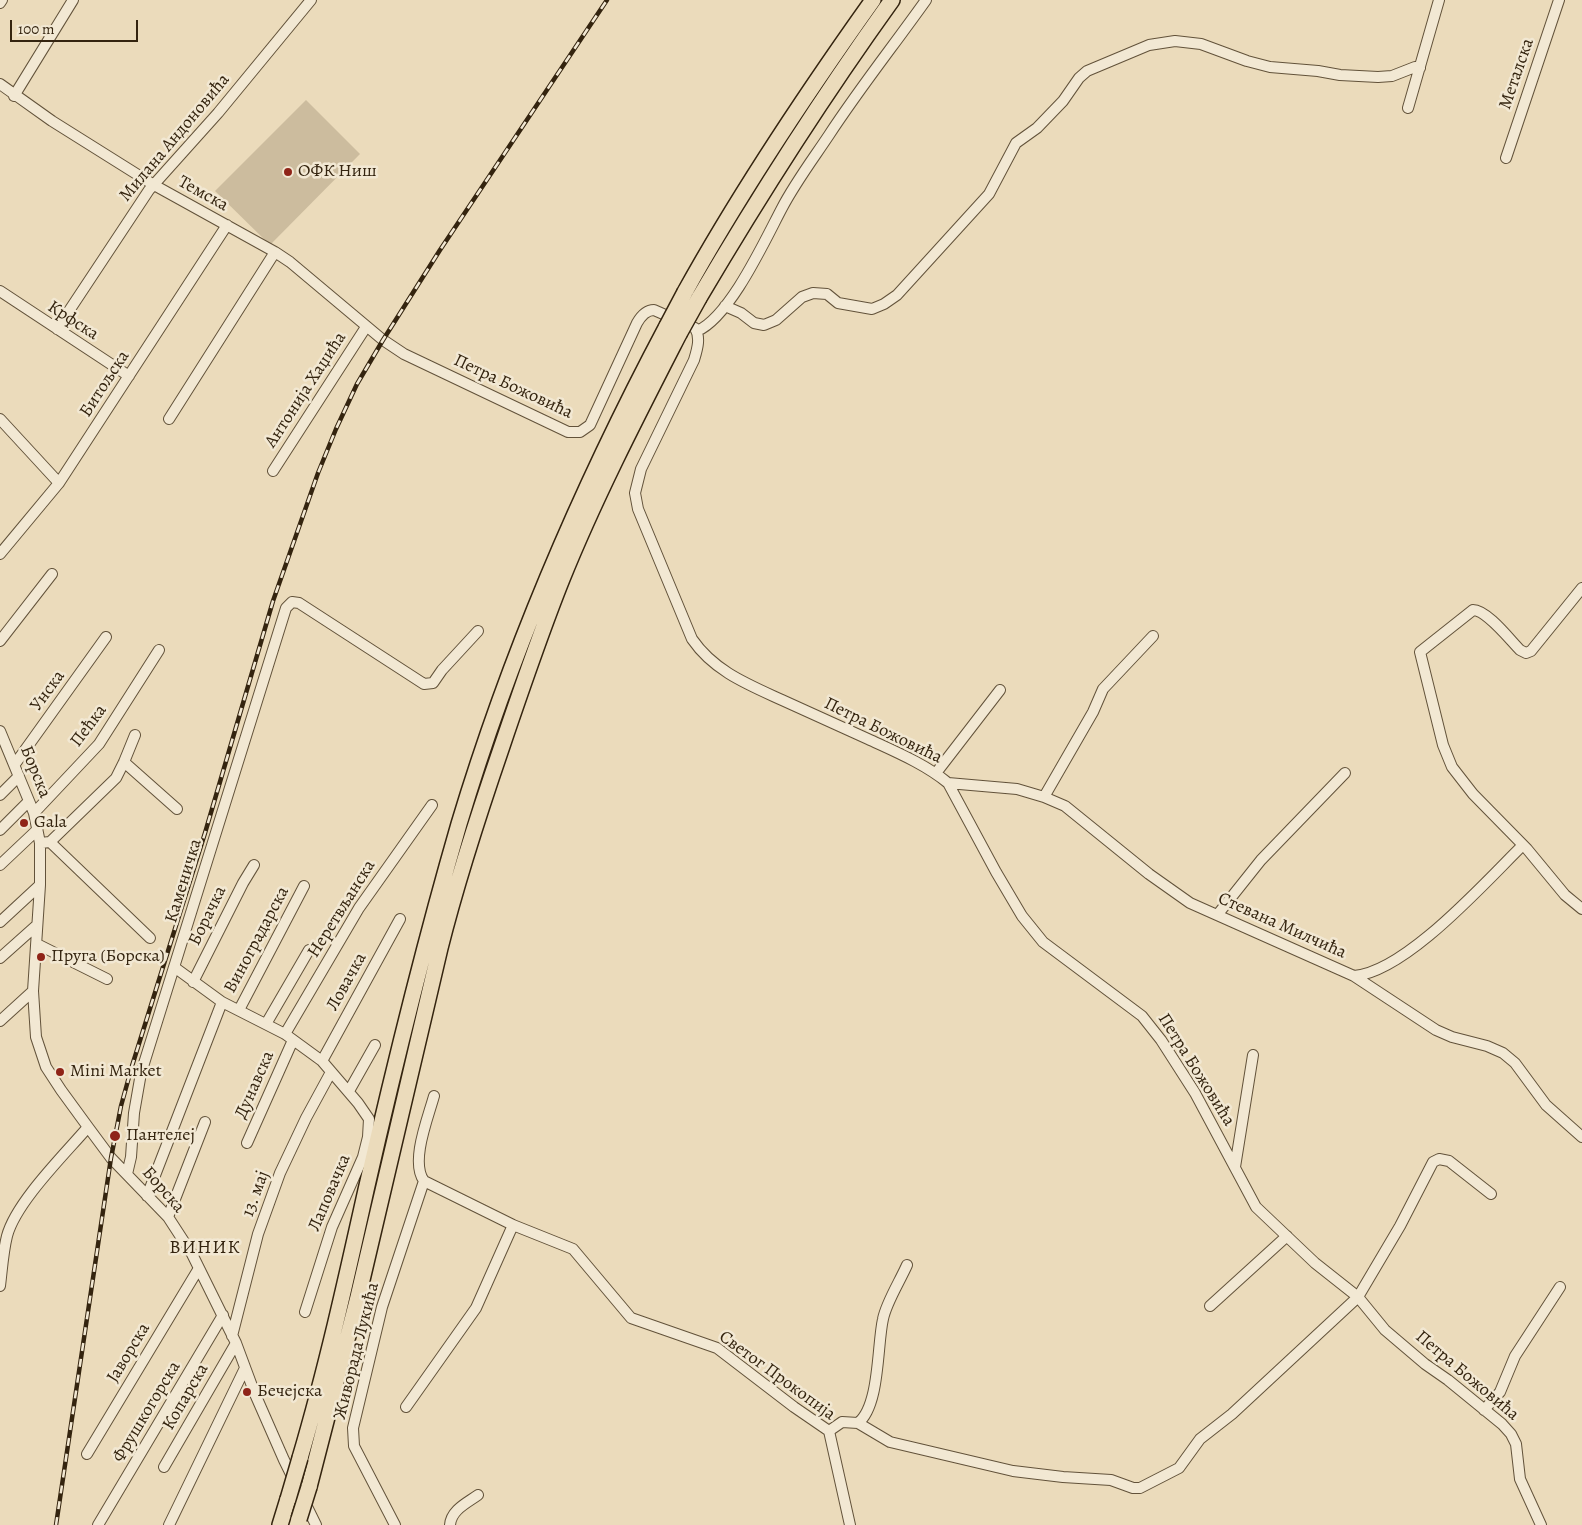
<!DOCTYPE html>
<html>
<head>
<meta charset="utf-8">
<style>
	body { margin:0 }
	#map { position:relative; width:1582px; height:1525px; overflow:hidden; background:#ebdbbb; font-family:Alegreya,serif }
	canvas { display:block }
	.scale { position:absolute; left:10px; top:20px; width:128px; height:22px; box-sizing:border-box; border:2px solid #34240f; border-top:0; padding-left:6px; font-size:15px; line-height:18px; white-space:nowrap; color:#34240f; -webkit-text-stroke:4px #f2e8d3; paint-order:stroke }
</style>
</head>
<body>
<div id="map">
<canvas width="1582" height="1525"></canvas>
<div class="scale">100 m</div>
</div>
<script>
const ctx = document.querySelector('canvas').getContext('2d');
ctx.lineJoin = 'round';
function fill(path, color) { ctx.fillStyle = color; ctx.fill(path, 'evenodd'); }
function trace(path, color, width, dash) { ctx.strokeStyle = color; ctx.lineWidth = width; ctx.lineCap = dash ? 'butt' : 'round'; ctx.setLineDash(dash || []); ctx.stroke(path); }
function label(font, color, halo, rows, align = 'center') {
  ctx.font = font + ' Alegreya,serif'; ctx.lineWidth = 5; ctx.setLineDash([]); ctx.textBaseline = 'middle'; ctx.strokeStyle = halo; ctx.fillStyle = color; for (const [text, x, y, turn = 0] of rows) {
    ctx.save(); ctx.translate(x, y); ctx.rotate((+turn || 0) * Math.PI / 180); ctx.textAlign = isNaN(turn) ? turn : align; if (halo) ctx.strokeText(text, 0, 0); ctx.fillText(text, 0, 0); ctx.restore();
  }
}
fill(new Path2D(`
	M306,100L360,154L270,245L215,191Z`), '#ccbc9e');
const minor = new Path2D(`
	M0,3L2,0
	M0,84L52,121L154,185L275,252L290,262L383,340L404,354L568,432H580L590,425L637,323C641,316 646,310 654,310L695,328C701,338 697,350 694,360L641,469L635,493L638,509L692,639C714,671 747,684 782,700C811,713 839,726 868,739C896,752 925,764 948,783L996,872L1022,916L1043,942L1142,1016L1161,1040L1195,1093L1256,1207L1315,1263L1358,1297L1385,1330L1425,1364L1448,1380L1502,1424L1511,1434L1516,1444L1520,1479L1541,1525
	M14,96L73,0
	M1408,108L1439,0
	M1506,158L1559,0
	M0,291L129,376
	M725,306L741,313L754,323L764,325L776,320L802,297L813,293L827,294L838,303L872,309L884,304L897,295L989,194L1016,143L1037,128L1063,101L1079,78L1087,71L1149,45L1175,41L1201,44L1247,61L1270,67L1318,71L1340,75L1378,77L1392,76L1415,67L1420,68
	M57,329L149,190L218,113L311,0
	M697,331C730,317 765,240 782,208C795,183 813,159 829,135C859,89 894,45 926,0
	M0,419L59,483
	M169,419L275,252
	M273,471L366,327
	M0,554L59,483L227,225
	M1582,588L1531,651L1526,653L1520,650C1510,640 1487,610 1473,610L1420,652L1443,745L1452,767L1473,794L1527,849L1565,895L1582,909
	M0,641L52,574
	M0,731L34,813L40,843V885L33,991L36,1037L46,1067L61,1090L88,1127L111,1158L168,1217L192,1254L236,1343L255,1394L284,1460L316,1525
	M124,762L177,809
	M15,764L106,637
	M936,773L1000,690
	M948,783L1017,789L1044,797L1065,806L1149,874L1190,903L1354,976L1436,1030L1452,1037L1487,1046L1503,1053L1515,1063L1546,1105L1582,1137
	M0,795L19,776
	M1044,797L1093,712L1103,689L1153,636
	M34,813L99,744L159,650
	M0,830L29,801
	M50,842L116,778L124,762L135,735
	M40,843L50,842L150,938
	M0,865L37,830
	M1218,914L1261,860L1345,773
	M0,922L40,885
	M37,944L107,979
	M0,958L37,925
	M174,967L222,1002L285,1034L322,1061L358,1103L369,1119L368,1137L363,1157L332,1227L305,1312
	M1354,976C1406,972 1486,881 1523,845
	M193,982L243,883L254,865
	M239,1010L304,886
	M0,1021L33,991
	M266,1024L309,950
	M285,1034L359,908L432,805
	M322,1061L400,919
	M349,1091L375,1045
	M434,1096C428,1118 410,1162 424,1181L513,1225L573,1249L631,1318L717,1348L794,1407L829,1431L850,1525
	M247,1143L293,1040
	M1235,1167L1253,1055
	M127,1174L131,1157L134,1113L141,1073L286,608L292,602L299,603L424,684L433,683L442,670L478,631
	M147,1196L222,1002
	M168,1217L205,1122
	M0,1286C2,1270 3,1252 7,1236C16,1202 65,1154 88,1127
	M1210,1306L1287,1236
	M232,1336L258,1234L280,1173L306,1118L331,1072
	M406,1407L476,1308L513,1225
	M1484,1410L1500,1392L1515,1356L1560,1287
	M858,1423C880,1406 877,1345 883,1319C886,1303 900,1281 907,1265
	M829,1431L842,1422L858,1423L890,1442L1013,1471L1063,1477L1111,1480L1133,1488H1140L1179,1468L1200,1439L1232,1414L1358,1297L1400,1226L1433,1162L1439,1159L1449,1161L1491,1194
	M87,1454L199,1268
	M164,1467L236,1343
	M98,1525L223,1315
	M169,1525L245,1368
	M395,1525L354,1446L353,1428L382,1307L424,1181
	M450,1525C451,1510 467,1503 478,1495`);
const highway = new Path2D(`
	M685,292C741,191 806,94 873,0
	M699,298C759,196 823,96 892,0
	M300,1458C326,1370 346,1280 366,1190C394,1067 424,945 459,824C511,651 582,486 667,326
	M309,1487L358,1297L440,948C457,880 479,813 502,746C521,690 540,634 562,579C596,495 638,414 679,334
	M280,1525L288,1499`);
trace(minor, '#62523a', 12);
trace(highway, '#34240f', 18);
trace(minor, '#f2e8d3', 10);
trace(highway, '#ebdbbb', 15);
const rail = new Path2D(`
	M56,1525L111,1158L121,1106L132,1066L205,833L273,601L318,473L336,429L357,384L383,340L440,250L607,0`);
trace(rail, '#34240f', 4.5);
trace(rail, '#f2e8d3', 2.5, [8]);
const highwayBridge = new Path2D(`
	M667,326L685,292
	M679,334L699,298
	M288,1499L300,1458
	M299,1519L309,1487`);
trace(highwayBridge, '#34240f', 18, []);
trace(highwayBridge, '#ebdbbb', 15);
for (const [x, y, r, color] of [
	[288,172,5,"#8f2418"],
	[24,823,5,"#8f2418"],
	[41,957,5,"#8f2418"],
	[60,1072,5,"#8f2418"],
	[115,1136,6,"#8f2418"],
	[247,1392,5,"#8f2418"]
]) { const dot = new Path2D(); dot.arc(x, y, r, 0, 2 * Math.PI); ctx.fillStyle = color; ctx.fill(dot); trace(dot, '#f2e8d3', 2); }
label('18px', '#34240f', '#f2e8d3', [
	["Металска",1517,74,-71],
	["Милана Андоновића",175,138,-50],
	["Темска",203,194,29],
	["Крфска",73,321,33],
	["Битољска",105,384,-57],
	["Петра Божовића",513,387,25],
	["Антонија Хаџића",306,390,-57],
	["Унска",48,691,-54],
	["Пећка",89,726,-53],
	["Петра Божовића",883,731,26],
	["Борска",35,772,68],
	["Каменичка",184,881,-73],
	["Неретвљанска",342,909,-58],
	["Борачка",208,916,-64],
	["Стевана Милчића",1282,926,24],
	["Виноградарска",257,940,-62],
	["Ловачка",347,982,-61],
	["Петра Божовића",1196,1070,58],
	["Дунавска",255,1085,-66],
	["Борска",163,1190,49],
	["Лаповачка",330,1193,-67],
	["13. мај",256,1194,-70],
	["Живорада Лукића",357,1351,-76],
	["Јаворска",129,1353,-59],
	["Светог Прокопија",777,1376,36],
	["Петра Божовића",1467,1376,40],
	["Копарска",186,1397,-60],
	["Фрушкогорска",147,1412,-59]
]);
label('18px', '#34240f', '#f2e8d3', [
	["ОФК Ниш",298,172],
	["Gala",34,823],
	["Пруга (Борска)",51,957],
	["Mini Market",70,1072],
	["Пантелеј",126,1136],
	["Бечејска",257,1392]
], 'left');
ctx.letterSpacing = '1px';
label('19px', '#34240f', '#f2e8d3', [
	["ВИНИК",205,1248]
]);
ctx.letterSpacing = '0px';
</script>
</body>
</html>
